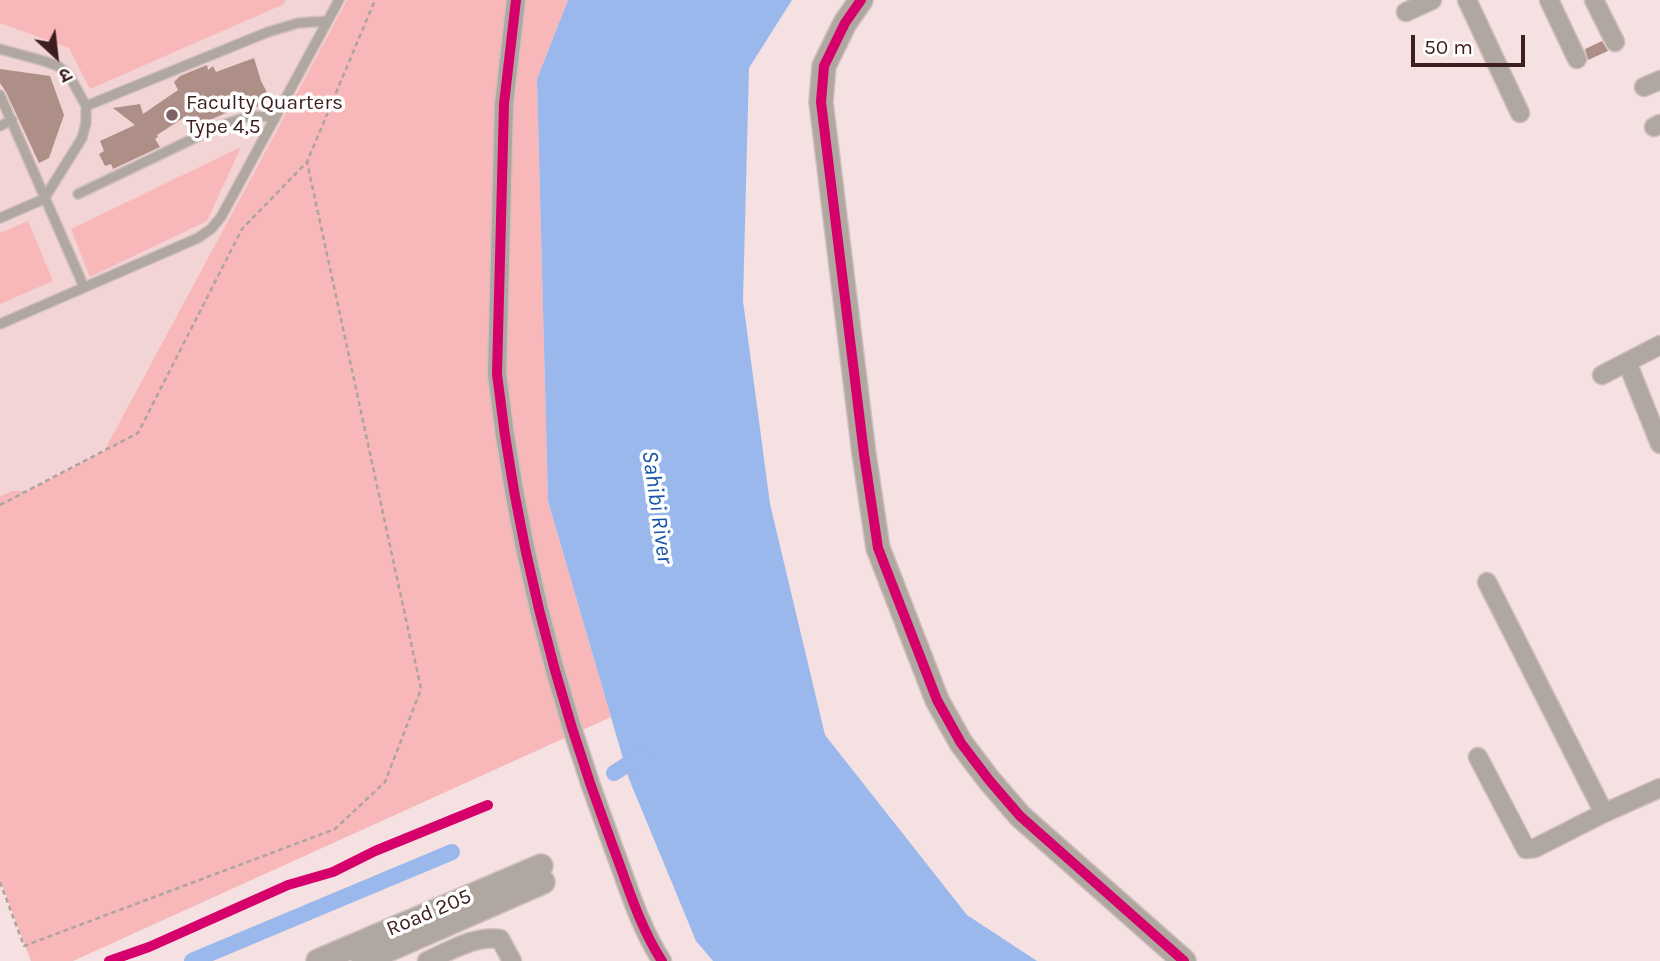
<!DOCTYPE html>
<html>
<head>
<meta charset="utf-8">
<style>
	body { margin:0 }
	#map { position:relative; width:1660px; height:961px; overflow:hidden; background:#f5e1e1; font-family:Karla,"Noto Sans Devanagari",sans-serif }
	canvas { display:block }
	.north { position:absolute; left:21px; top:21px; width:70px; height:70px; -webkit-text-stroke:5px #fff; paint-order:stroke; rotate:153deg; font-size:19px; font-weight:700; line-height:28px; text-align:center; color:#3e1d1f }
	.north::after { content:''; display:block; margin:auto; width:24px; height:32px; background:#3e1d1f; clip-path:polygon(50% 0,100% 100%,50% 72%,0 100%) }
	.scale { position:absolute; left:1411px; top:35px; width:114px; height:32px; box-sizing:border-box; border:4px solid #3e1d1f; border-top:0; padding-left:9px; font-size:21px; line-height:24px; white-space:nowrap; color:#3e1d1f; -webkit-text-stroke:5px #fff; paint-order:stroke }
</style>
</head>
<body>
<div id="map">
<canvas width="1660" height="961"></canvas>
<div class="north">उ</div>
<div class="scale">50 m</div>
</div>
<script>
const ctx = document.querySelector('canvas').getContext('2d');
ctx.lineJoin = 'round';
function fill(path, color) { ctx.fillStyle = color; ctx.fill(path, 'evenodd'); }
function trace(path, color, width, dash) { ctx.strokeStyle = color; ctx.lineWidth = width; ctx.lineCap = dash ? 'butt' : 'round'; ctx.setLineDash(dash || []); ctx.stroke(path); }
function label(font, color, halo, rows, align = 'center') {
  ctx.font = font + ' Karla,sans-serif'; ctx.lineWidth = 7; ctx.setLineDash([]); ctx.textBaseline = 'middle'; ctx.strokeStyle = halo; ctx.fillStyle = color; for (const [text, x, y, turn = 0] of rows) {
    ctx.save(); ctx.translate(x, y); ctx.rotate((+turn || 0) * Math.PI / 180); ctx.textAlign = isNaN(turn) ? turn : align; if (halo) ctx.strokeText(text, 0, 0); ctx.fillText(text, 0, 0); ctx.restore();
  }
}
fill(new Path2D(`
	M0,0H347L104,451L28,491H12L0,496Z`), '#f3d4d4');
fill(new Path2D(`
	M0,0H285L284,4L90,89L69,48L0,23Z
	M347,0H568L537,79L548,501L611,717L73,961H31L0,880V496L12,491H28L104,451Z
	M241,147L207,221L90,277L71,229Z
	M28,221L53,281L0,304V233Z`), '#f8b8ba');
fill(new Path2D(`
	M568,0H792L749,68L743,301L770,504L825,735L967,915L1037,961H713L696,941L629,779L548,501L537,79Z`), '#9ab8ec');
trace(new Path2D(`
	M614,773L642,755
	M192,961L452,852`), '#9ab8ec', 16);
fill(new Path2D(`
	M1602,41L1608,51L1588,60L1585,49Z
	M254,58L261,81L271,100L252,109H248L247,104L191,128L188,115L157,135L158,137L155,139L160,147L113,169L111,164L105,166L99,154L104,151L100,141L135,125L113,108L140,104L143,114L178,90L174,82L180,76L207,65L208,70L213,66L216,72Z
	M0,69L50,76L64,115L49,158L39,163L6,92L0,83Z`), '#ae8f87');
const service = new Path2D(`
	M0,49L44,61L58,66L69,75L86,106V123L82,138L44,199L0,218
	M0,95L84,287
	M86,106L268,32L298,23L327,21
	M0,126L12,120
	M78,194L222,125L250,116L275,117
	M0,324L198,238L211,229L221,217L339,0`);
const minor = new Path2D(`
	M516,0L504,104L497,374C515,533 555,693 612,844C627,883 639,926 662,961
	M1467,0L1520,113
	M1549,0L1577,59
	M1594,0L1615,42
	M1406,12L1432,0
	M1644,87L1660,80
	M1654,127L1660,124
	M1627,362L1660,444
	M1602,375L1660,345
	M1487,582L1604,813L1660,788
	M1478,757L1526,849L1535,848L1604,813
	M427,961C450,951 475,935 500,939L512,961`);
const tertiary = new Path2D(`
	M861,0L845,23L824,66L821,102L864,454L878,548L937,700L961,743L989,780L1020,816L1184,961
	M318,961L541,866
	M363,961L543,882`);
trace(service, '#d2bfc0', 12);
trace(minor, '#d2bfc0', 21);
trace(tertiary, '#d2bfc0', 26);
trace(new Path2D(`
	M0,505L138,433L242,229L307,162L375,0
	M0,882L24,946L335,829L385,782L421,689L307,162`), '#aea49f', 2.5, [5, 3.5]);
trace(service, '#b0a8a0', 9);
trace(minor, '#b0a8a0', 18);
trace(tertiary, '#b0a8a0', 23);
trace(new Path2D(`
	M516,0L504,104L497,374C515,533 555,693 612,844C627,883 639,926 662,961
	M861,0L845,23L824,66L821,102L864,454L878,548L937,700L961,743L989,780L1020,816L1184,961
	M109,961L149,947L288,885L333,872L375,851L488,805`), '#d6006c', 10);
for (const [x, y, r, color] of [
	[172,115,7,"#7e6263"]
]) { const dot = new Path2D(); dot.arc(x, y, r, 0, 2 * Math.PI); ctx.fillStyle = color; ctx.fill(dot); trace(dot, '#fff', 2.5); }
label('21px', '#3e1d1f', '#fff', [
	["Faculty Quarters",186,103],
	["Type 4,5",186,127]
], 'left');
label('21px', '#3e1d1f', '#fff', [
	["Road 205",429,913,-23]
]);
label('italic 23px', '#1854a7', '#fff', [
	["Sahibi River",657,507,82]
]);
</script>
</body>
</html>
